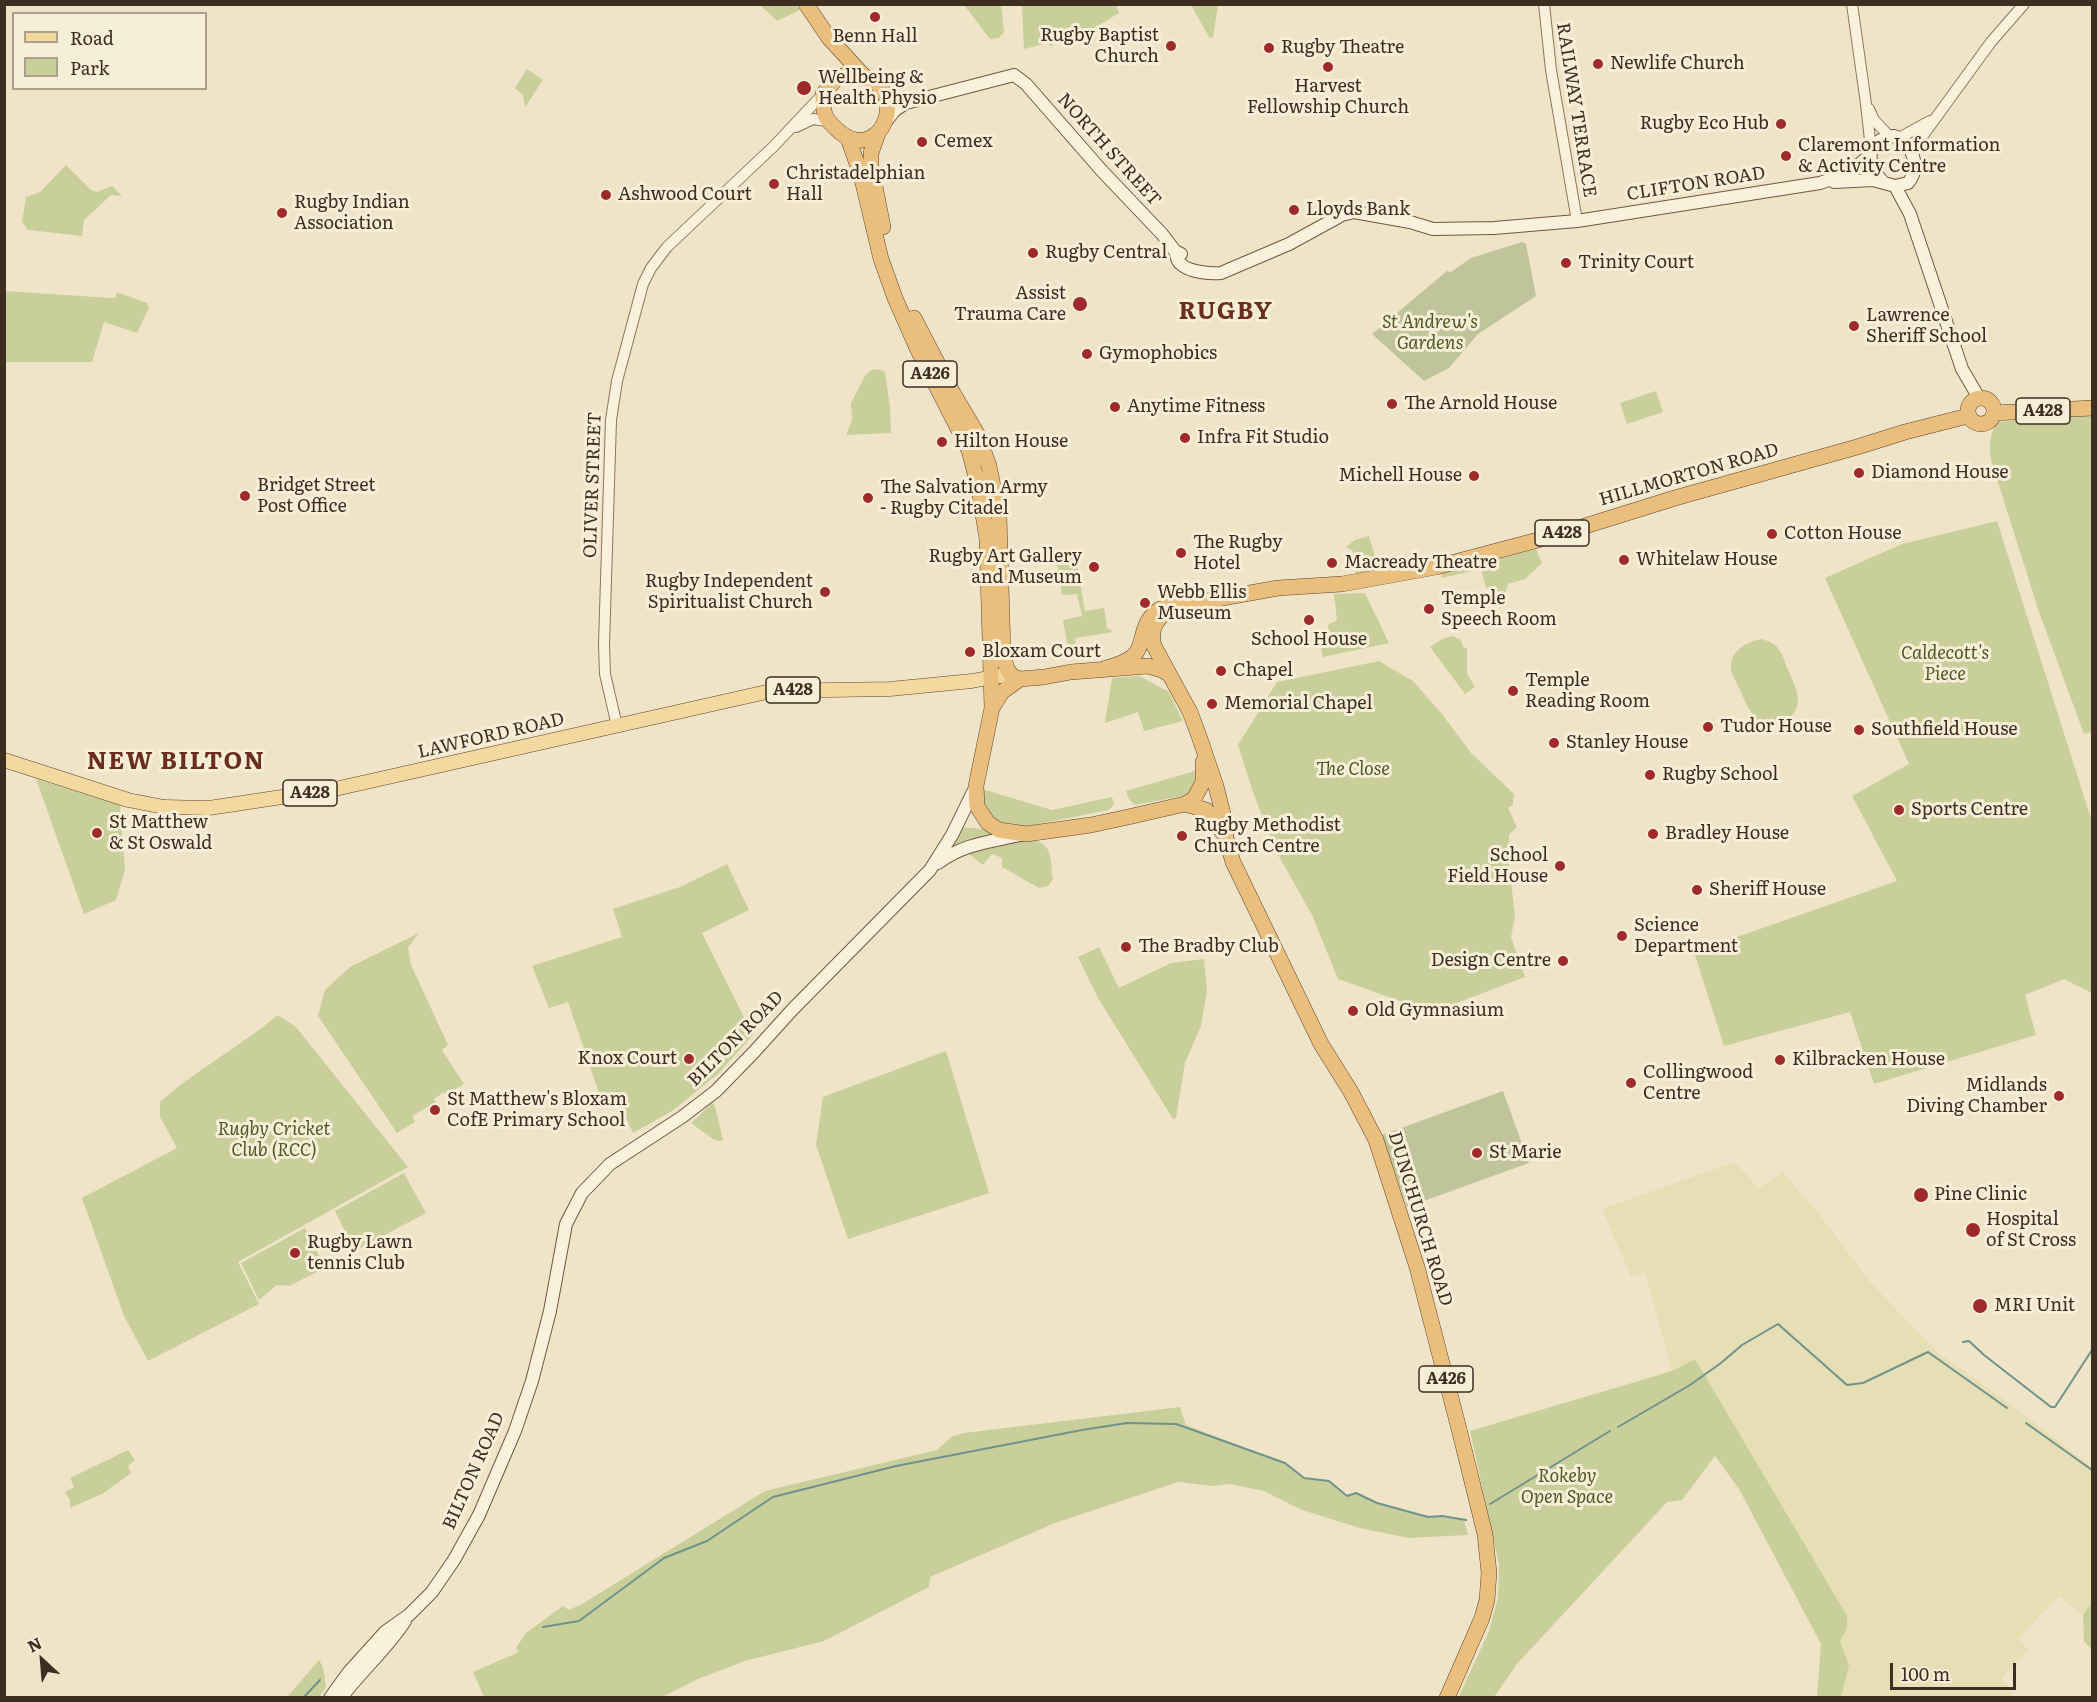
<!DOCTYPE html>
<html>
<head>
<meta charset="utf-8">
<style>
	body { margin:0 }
	#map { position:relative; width:2097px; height:1702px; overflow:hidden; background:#f0e4c8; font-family:Literata,serif }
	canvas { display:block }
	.frame { position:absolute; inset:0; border:6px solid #3d2e20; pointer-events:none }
	.legend { position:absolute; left:12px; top:12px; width:195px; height:78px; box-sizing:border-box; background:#f7eed8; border:2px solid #ada18e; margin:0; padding:8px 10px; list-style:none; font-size:18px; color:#3d2e20 }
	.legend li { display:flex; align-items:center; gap:12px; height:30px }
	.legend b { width:30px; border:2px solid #ada18e }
	.north { position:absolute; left:12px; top:1630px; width:60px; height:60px; -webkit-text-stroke:4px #f7eed8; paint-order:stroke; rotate:334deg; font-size:16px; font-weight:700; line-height:24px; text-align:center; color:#3d2e20 }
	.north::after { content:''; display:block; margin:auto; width:21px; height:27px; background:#3d2e20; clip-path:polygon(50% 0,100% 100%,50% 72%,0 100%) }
	.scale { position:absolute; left:1890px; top:1663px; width:126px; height:27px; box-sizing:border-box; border:3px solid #3d2e20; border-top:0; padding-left:8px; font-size:18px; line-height:21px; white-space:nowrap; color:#3d2e20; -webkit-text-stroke:4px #f7eed8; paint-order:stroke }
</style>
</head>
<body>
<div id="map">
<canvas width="2097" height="1702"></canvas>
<div class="frame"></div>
<ul class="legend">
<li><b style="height:8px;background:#f3d9a0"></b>Road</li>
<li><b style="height:16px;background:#c9cf9b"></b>Park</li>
</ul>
<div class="north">N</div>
<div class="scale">100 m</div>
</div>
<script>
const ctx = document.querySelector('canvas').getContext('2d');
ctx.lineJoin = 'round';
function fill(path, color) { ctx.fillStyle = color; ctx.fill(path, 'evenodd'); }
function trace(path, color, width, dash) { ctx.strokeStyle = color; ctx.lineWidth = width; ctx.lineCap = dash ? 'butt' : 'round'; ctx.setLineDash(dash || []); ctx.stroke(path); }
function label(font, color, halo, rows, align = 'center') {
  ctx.font = font + ' Literata,serif'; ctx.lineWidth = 6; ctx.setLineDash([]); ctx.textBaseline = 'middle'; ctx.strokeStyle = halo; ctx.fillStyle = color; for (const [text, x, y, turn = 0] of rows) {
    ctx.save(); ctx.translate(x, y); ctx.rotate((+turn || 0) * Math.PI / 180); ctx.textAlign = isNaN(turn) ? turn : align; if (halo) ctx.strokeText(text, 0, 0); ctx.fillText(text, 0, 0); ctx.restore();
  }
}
fill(new Path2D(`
	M1735,1162L1759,1189L1782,1172L1815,1209L1870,1282L1937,1352L2005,1400L2092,1467V1602L2083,1615L2059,1596L2018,1639L2029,1650L2002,1678L2014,1695L2011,1697H1841L1849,1665L1840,1641L1847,1629L1695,1360L1672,1371L1645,1272L1631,1277L1602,1209Z`), '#e6deb5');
fill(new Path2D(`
	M760,5H796L800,10L777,21Z
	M964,5H1001L1004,32L999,38L990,39Z
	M1022,5H1116L1119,13L1071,42L1067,37L1051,46L1048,43L1024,49Z
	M1191,5H1218L1213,38L1209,37Z
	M527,69L543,80L525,107L523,95L515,88Z
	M66,165L91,190L97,192L112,186L122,196L111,195L84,220L82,236L28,230L22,222L26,197L40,192Z
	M4,291L111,298H115L117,292L147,303L149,308L137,333L104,322L92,362H5Z
	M878,369L885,372L890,407L891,433L846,435L852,420L851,403L866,374L872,370Z
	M1656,391L1663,412L1627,424L1620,403Z
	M2092,415V732L2084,734L2039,612L1991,460C1989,444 1989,436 1997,422Z
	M1997,521L2092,822V993L2064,979L2025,995L2036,1035L1874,1084L1850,1012L1724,1046L1694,952L1897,881L1852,796L1909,764L1825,578L1902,544Z
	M1369,536L1377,563L1375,571L1356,576L1353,551L1346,547L1355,540Z
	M1536,549L1542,563L1525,579L1508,584L1504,598L1486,603L1481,600L1487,598L1494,592L1491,587L1486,588L1481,569L1442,578L1441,574Z
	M1071,552L1076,559L1085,611L1104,608L1107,628L1114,632L1075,638L1076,646L1068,647L1063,620L1082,616L1077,594L1062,595L1056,555Z
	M1365,593L1389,643L1323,657L1321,647H1315L1336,643L1335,635L1328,636V625L1337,620L1334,594Z
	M1452,636L1461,640L1463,647L1467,648V674L1475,687L1465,694L1430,647L1442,639Z
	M1761,639C1769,641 1776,644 1780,651C1784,657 1786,666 1789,672C1796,689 1805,705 1789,718C1762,740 1749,711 1740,690C1738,684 1732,676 1731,669C1729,651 1747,642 1761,639Z
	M1379,661L1413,681L1442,714L1471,753L1514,794L1513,805L1508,808L1517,827L1509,835V863L1515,917L1511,937L1525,977L1412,1020L1400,1001L1338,979L1312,915L1276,851L1254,795L1238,745L1277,682Z
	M1139,676L1169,692L1183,721L1144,731L1138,712L1105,723L1112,678Z
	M1198,770V786L1187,795L1135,805L1129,799L1126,791Z
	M36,779L120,805L125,870L116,900L84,914Z
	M982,789L1052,810L1112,797L1114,804L1109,810L1018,828L994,819L985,808Z
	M960,827L982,829L1001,836L973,839L952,846Z
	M1029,840C1054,841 1050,860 1053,879L1048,886L1039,888L1002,867V858L992,854L983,865L966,852L973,849Z
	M727,864L749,910L702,933L753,1035L718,1074L672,1111L633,1133L614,1092L601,1099L568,1002L549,1008L532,966L622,937L613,909L680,887Z
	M419,933L408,947L411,965L448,1045L442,1050L464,1084L446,1095L444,1092L434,1099L436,1102L412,1116L415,1122L397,1133L318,1016L325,990L350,967Z
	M1099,947L1119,988L1171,963L1204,959L1207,990L1201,1026L1185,1063L1176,1118L1173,1119L1098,998L1078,957Z
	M278,1015L296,1027L408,1167L238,1262L259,1304L148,1361L124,1316L82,1198L177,1148L160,1117V1102C197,1069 241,1046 278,1015Z
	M946,1051L989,1193L848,1239L816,1145L823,1097Z
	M712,1103L715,1106L723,1140L720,1141L713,1139L691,1123Z
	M404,1173L426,1213L355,1251L335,1211Z
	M305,1228L325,1268L289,1286L277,1285L259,1300L241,1263Z
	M1695,1359L1847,1616V1629L1840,1641L1849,1665L1841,1697H1817L1821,1644L1739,1489L1715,1456L1682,1500L1667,1502L1517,1664L1494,1697L1458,1698L1489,1631L1498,1597L1499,1565L1470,1431L1672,1371Z
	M1180,1407L1186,1425L1285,1463L1303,1478L1329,1481L1346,1497L1356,1493L1377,1502L1416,1514L1464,1520L1468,1535L1409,1538L1360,1528L1302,1510L1264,1491L1229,1484L1213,1486L1178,1482L1055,1523L930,1577L929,1587L824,1641L745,1661L698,1679L662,1697H484L473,1672L519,1652L516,1648L526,1633L563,1606L569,1610L582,1604L765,1491L937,1450L951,1437L964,1433Z
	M128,1450L135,1460L128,1466L131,1473L102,1494L70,1508V1500L65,1492L74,1487L70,1478Z
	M2092,1602V1650L2084,1641L2083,1615Z
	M319,1660L323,1667L326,1687L319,1697H287Z`), '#c9cf9b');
fill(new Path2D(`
	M1522,242L1526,244L1536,296L1478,334L1449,368L1424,381L1372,334L1447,271L1451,272L1471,258Z
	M1503,1091L1529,1163L1407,1207L1382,1135Z`), '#bfc49a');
trace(new Path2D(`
	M1963,1342L1969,1341L1984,1355L2051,1407H2055L2092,1350
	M2026,1423L2092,1470
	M1618,1427L1690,1385L1721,1363L1742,1345L1778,1324L1847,1385L1863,1383L1928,1352L2007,1408
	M1490,1504L1610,1431
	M543,1627L579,1621L664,1558L707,1541L773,1497L896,1466L1082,1430L1127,1423L1176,1424L1285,1463L1304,1478L1329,1481L1347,1496L1356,1493L1377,1503L1428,1517L1442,1516L1466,1520
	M303,1698L320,1680`), '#6f938a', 2);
const tertiary = new Path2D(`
	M1544,4L1551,70L1577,221
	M1852,4L1866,104L1871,149
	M1869,109L1874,120L1890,137
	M796,127L813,119L827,121
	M1899,138L1930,121
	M1912,154L1916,145L1991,42L2024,4
	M617,726L605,674L604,644L611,420L617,381L643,284L651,268L667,247L774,146L823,94`);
const secondary = new Path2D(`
	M884,124L895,110L906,103L1014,75L1026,84L1102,171L1162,234L1175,251L1181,254
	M1834,182L1873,180L1895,186L1908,183C1921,167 1913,143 1894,136C1865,140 1865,163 1883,182
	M1895,186L1910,214L1962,369L1979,398
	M1175,251C1177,257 1177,262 1182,265C1190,272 1211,274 1221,273L1289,244L1342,215L1354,212L1410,222L1433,229L1494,228L1577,221L1820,183L1849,173L1870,155
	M938,863C963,844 989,842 1020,835
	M330,1698L348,1673L385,1632L409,1615L432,1592L454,1560L479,1515L515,1431L532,1381L550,1311L566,1224L582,1193L610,1164L682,1117L716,1091L754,1052L792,1010L930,870L952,835L976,786
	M341,1698C361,1671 387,1649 405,1621`);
const primary = new Path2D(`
	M4,760L128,800L164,807L209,808L335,789L771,691L890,689L972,681L998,676H1012`);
const trunk = new Path2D(`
	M806,4L829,38L863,75
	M848,74C917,78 883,166 841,133C824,119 823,115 823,94L837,78Z
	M878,133L871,153V166L883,227
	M848,138L861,175L881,259L895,298L917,348L969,450L979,489L987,539L992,708L976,786L977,806L980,811L988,823L999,830L1026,834L1091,825L1128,817L1185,804L1194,799L1203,782V762
	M914,318L953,393L978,435L989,466L999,516L1003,654L1007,669L1012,676L1020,679L1044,677L1071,672L1148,666L1162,670L1170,675
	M1968 411a13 13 0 1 1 26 0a13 13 0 1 1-26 0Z
	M1994,413L2092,408
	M1173,608C1158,616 1149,629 1154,646L1190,712L1199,736L1216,786L1225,822L1226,838L1233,862L1321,1044L1351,1092L1376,1140L1417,1267L1459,1429L1485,1534L1489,1573L1487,1600L1482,1618L1447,1698
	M1103,669C1112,666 1123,664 1131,658C1147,646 1137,624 1160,609L1278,588L1342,584L1436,567L1553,536L1675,498L1857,447L1905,432L1968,416
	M992,708L1002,692L1020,679
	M1185,804L1206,810L1223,833`);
trace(tertiary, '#8d765c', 12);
trace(secondary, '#6f573f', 14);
trace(primary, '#5b4430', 15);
trace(trunk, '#5b4430', 16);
trace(tertiary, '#faf1dc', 10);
trace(secondary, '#faf1dc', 12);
trace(primary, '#f3d9a0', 14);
trace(trunk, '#eabe7c', 15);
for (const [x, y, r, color] of [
	[875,17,6,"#9e2a2b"],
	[1171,46,6,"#9e2a2b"],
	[1269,48,6,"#9e2a2b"],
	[1598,64,6,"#9e2a2b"],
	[1328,67,6,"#9e2a2b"],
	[804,88,8,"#9e2a2b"],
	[1781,124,6,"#9e2a2b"],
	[922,142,6,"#9e2a2b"],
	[1786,156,6,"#9e2a2b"],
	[774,184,6,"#9e2a2b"],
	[606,195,6,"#9e2a2b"],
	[1294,210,6,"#9e2a2b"],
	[282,213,6,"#9e2a2b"],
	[1033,253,6,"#9e2a2b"],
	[1566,263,6,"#9e2a2b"],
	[1080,304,8,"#9e2a2b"],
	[1854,326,6,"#9e2a2b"],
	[1087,354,6,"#9e2a2b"],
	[1392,404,6,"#9e2a2b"],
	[1115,407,6,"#9e2a2b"],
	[1185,438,6,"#9e2a2b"],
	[942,442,6,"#9e2a2b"],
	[1859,473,6,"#9e2a2b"],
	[1474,476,6,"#9e2a2b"],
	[245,496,6,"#9e2a2b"],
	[868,498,6,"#9e2a2b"],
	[1772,534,6,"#9e2a2b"],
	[1181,553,6,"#9e2a2b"],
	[1624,560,6,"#9e2a2b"],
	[1332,563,6,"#9e2a2b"],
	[1094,567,6,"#9e2a2b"],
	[825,592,6,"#9e2a2b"],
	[1145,603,6,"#9e2a2b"],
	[1429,609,6,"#9e2a2b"],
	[1309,620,6,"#9e2a2b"],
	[970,652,6,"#9e2a2b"],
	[1221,671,6,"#9e2a2b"],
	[1513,691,6,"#9e2a2b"],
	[1212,704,6,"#9e2a2b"],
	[1708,727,6,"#9e2a2b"],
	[1859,730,6,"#9e2a2b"],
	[1554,743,6,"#9e2a2b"],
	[1650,775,6,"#9e2a2b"],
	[1899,810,6,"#9e2a2b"],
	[97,833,6,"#9e2a2b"],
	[1653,834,6,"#9e2a2b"],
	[1182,836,6,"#9e2a2b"],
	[1560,866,6,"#9e2a2b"],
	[1697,890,6,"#9e2a2b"],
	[1622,936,6,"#9e2a2b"],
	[1126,947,6,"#9e2a2b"],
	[1563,961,6,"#9e2a2b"],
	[1353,1011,6,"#9e2a2b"],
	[689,1059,6,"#9e2a2b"],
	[1780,1060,6,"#9e2a2b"],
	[1631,1083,6,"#9e2a2b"],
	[2059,1096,6,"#9e2a2b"],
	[435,1110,6,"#9e2a2b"],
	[1477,1153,6,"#9e2a2b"],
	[1921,1195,8,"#9e2a2b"],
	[1973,1230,8,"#9e2a2b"],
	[295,1253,6,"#9e2a2b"],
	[1980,1306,8,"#9e2a2b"]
]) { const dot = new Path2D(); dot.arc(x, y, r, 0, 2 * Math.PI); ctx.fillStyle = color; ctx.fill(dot); trace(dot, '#f7eed8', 2); }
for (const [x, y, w] of [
	[930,374,54],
	[2043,411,54],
	[1562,533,54],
	[793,690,54],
	[310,793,54],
	[1446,1379,54]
]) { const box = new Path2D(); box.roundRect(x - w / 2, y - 13, w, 26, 4.5); ctx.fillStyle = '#f7eed8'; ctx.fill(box); trace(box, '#3d2e20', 1.5); }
label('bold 16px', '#3d2e20', null, [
	["A426",930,374],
	["A428",2043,411],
	["A428",1562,533],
	["A428",793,690],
	["A428",310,793],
	["A426",1446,1379]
]);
label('18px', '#3d2e20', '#f7eed8', [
	["Rugby Baptist",1159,36,"right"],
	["Church",1159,57,"right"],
	["Benn Hall",875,37,"center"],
	["Rugby Theatre",1281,48],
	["Newlife Church",1610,64],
	["Wellbeing &",818,78],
	["Health Physio",818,99],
	["Harvest",1328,87,"center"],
	["Fellowship Church",1328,108,"center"],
	["Rugby Eco Hub",1769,124,"right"],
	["Cemex",934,142],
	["Claremont Information",1798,146],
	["& Activity Centre",1798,167],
	["Christadelphian",786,174],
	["Hall",786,195],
	["Ashwood Court",618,195],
	["Rugby Indian",294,203],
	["Association",294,224],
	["Lloyds Bank",1306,210],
	["Rugby Central",1045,253],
	["Trinity Court",1578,263],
	["Assist",1066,294,"right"],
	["Trauma Care",1066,315,"right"],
	["Lawrence",1866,316],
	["Sheriff School",1866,337],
	["Gymophobics",1099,354],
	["The Arnold House",1404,404],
	["Anytime Fitness",1127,407],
	["Infra Fit Studio",1197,438],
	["Hilton House",954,442],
	["Diamond House",1871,473],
	["Michell House",1462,476,"right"],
	["Bridget Street",257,486],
	["Post Office",257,507],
	["The Salvation Army",880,488],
	["- Rugby Citadel",880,509],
	["Cotton House",1784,534],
	["The Rugby",1193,543],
	["Hotel",1193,564],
	["Rugby Art Gallery",1082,557,"right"],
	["and Museum",1082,578,"right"],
	["Whitelaw House",1636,560],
	["Macready Theatre",1344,563],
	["Rugby Independent",813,582,"right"],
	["Spiritualist Church",813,603,"right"],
	["Webb Ellis",1157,593],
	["Museum",1157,614],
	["Temple",1441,599],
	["Speech Room",1441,620],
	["School House",1309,640,"center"],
	["Bloxam Court",982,652],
	["Chapel",1233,671],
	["Temple",1525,681],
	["Reading Room",1525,702],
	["Memorial Chapel",1224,704],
	["Tudor House",1720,727],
	["Southfield House",1871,730],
	["Stanley House",1566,743],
	["Rugby School",1662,775],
	["Sports Centre",1911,810],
	["St Matthew",109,823],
	["& St Oswald",109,844],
	["Rugby Methodist",1194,826],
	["Church Centre",1194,847],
	["Bradley House",1665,834],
	["School",1548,856,"right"],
	["Field House",1548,877,"right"],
	["Sheriff House",1709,890],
	["Science",1634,926],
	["Department",1634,947],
	["The Bradby Club",1138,947],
	["Design Centre",1551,961,"right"],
	["Old Gymnasium",1365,1011],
	["Knox Court",677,1059,"right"],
	["Kilbracken House",1792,1060],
	["Collingwood",1643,1073],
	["Centre",1643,1094],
	["Midlands",2047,1086,"right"],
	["Diving Chamber",2047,1107,"right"],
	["St Matthew's Bloxam",447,1100],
	["CofE Primary School",447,1121],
	["St Marie",1489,1153],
	["Pine Clinic",1934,1195],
	["Hospital",1986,1220],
	["of St Cross",1986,1241],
	["Rugby Lawn",307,1243],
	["tennis Club",307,1264],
	["MRI Unit",1994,1306]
], 'left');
label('18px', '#3d2e20', '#f7eed8', [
	["RAILWAY TERRACE",1576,110,81],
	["NORTH STREET",1109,150,48],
	["CLIFTON ROAD",1696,184,-9],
	["HILLMORTON ROAD",1689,475,-16],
	["OLIVER STREET",593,485,-88],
	["LAWFORD ROAD",491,736,-13],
	["BILTON ROAD",736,1039,-45],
	["DUNCHURCH ROAD",1420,1219,73],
	["BILTON ROAD",474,1471,-66]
]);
label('italic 18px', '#4d5a26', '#f7eed8', [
	["St Andrew's",1430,323],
	["Gardens",1430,344],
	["Caldecott's",1945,654],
	["Piece",1945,675],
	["The Close",1353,770],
	["Rugby Cricket",274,1130],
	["Club (RCC)",274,1151],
	["Rokeby",1567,1477],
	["Open Space",1567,1498]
]);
ctx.letterSpacing = '1.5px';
label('bold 24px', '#6b2e1e', '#f7eed8', [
	["RUGBY",1226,312],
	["NEW BILTON",176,762]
]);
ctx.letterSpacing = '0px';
</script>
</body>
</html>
